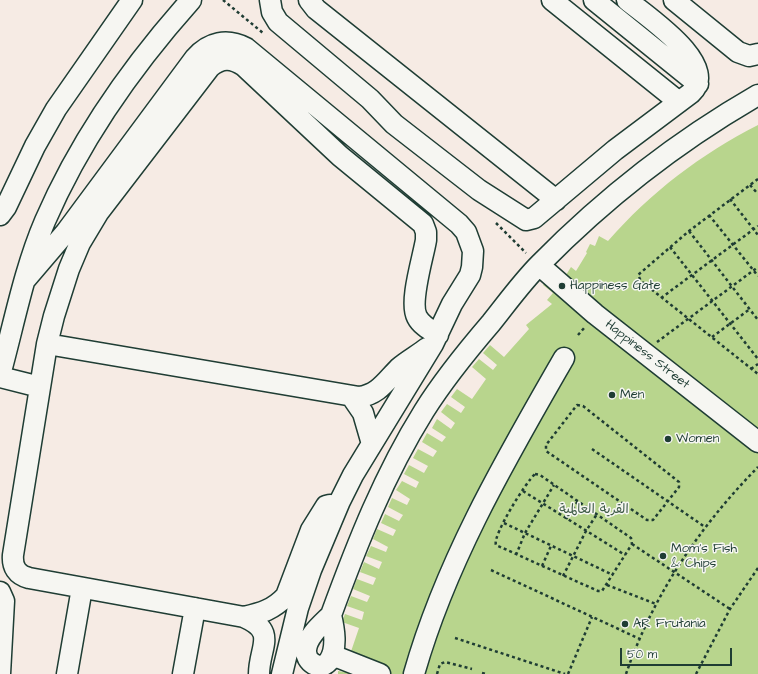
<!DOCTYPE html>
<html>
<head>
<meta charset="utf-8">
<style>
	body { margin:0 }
	#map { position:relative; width:758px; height:674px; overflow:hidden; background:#f6ebe4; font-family:"Architects Daughter",sans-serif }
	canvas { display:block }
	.scale { position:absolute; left:620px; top:648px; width:112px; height:18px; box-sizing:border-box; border:2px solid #1f3d34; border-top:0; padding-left:5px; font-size:12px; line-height:14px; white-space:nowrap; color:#1f3d34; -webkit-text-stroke:3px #f6f6f2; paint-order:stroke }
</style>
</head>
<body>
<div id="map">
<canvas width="758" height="674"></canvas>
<div class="scale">50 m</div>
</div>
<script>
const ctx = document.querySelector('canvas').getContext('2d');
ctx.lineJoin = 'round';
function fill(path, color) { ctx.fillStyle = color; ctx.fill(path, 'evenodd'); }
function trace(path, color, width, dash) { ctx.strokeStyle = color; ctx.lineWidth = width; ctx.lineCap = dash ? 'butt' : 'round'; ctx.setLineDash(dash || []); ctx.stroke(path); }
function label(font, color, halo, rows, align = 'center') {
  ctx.font = font + ' "Architects Daughter","Playpen Sans Arabic",sans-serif'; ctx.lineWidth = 3; ctx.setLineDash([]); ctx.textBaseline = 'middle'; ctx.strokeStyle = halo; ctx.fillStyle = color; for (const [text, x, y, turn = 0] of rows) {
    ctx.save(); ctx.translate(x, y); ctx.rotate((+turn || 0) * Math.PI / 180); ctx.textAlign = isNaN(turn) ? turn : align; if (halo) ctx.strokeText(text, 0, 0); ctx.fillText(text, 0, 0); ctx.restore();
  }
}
fill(new Path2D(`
	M758,125V674H338V671L344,672L359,628L342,622L345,614L362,620L364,612L347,606L351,596L367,602L370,596L353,589L357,579L373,585L376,578L360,572L364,562L379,569L382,562L366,556L371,546L386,552L388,547L373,539L377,529L393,536L396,530L381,523L385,514L399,521L403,515L388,507L392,498L407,505L410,499L396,490L402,481L416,488L419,482L404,474L409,465L424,473L428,466L413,458L418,449L433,457L437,451L422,442L427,433L442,442L446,437L432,428L437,419L451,429L455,423L441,412L447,404L461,413L465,407L451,397L457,389L472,399L486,379L472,367L479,359L493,370L497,365L483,353L490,345L504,357L529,329L526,325L552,304L547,300L553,293L543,285L556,267L566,275L571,267L576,271L587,253L586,252L590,244L595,246L599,236L608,241C651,192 701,154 758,125Z`), '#b8d58d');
const minor = new Path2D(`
	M270,0L272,12L278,22L370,99L394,124L479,190L526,220L534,218L615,150L691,93C721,65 646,16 627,0
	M309,0L316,9L556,200
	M552,0L679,102
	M594,0L698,84
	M674,0L738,52L749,56L758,54
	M0,215L6,207L35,146L56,109L132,0
	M539,265L595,314L758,442
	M25,280L66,232L195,58C209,42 227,38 246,48L459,224L466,232L473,251L472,267L470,275L452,304L433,344L353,475L340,501L311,570L298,608L282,674
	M47,344L359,397C378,395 386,381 399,368C407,361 418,355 427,348
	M0,375C14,324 24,270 45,221C80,140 133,65 191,0
	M0,377L40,387
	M352,397L363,413L372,444
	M0,592L4,601L0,674
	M331,615C357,544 384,475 424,411C444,379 467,351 491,323C507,303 522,282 540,264C604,199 678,141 758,95
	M331,615C334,628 338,648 329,661C320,672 305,662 306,650C307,636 322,624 331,615Z
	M244,617C261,613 273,610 286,596L311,530L326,506L330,505
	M332,655L380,674
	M67,674L82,588
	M183,674L195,608
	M259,674C259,647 278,632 244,617L29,578C17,575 12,567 13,555L47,344L54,316L69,269L80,243L98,213L210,67C222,57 232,58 244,66L340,156L423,224L426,232V240C423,258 409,302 417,317C421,325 430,330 438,335
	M414,674C446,561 506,459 564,358`);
trace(minor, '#1f3d34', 23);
trace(new Path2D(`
	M223,0L263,33
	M758,179L689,231L638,275L641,281L758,374
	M750,185L758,194
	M730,199L758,235
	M709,215L758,276
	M496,223L526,253
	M689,231L758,320
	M670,247L758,359
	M661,298L758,226
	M578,335L585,327
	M712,337L750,309
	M657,342L758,267
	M751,369L758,364
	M577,405L583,406L679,482V487L653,520H647L546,451V445Z
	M592,449L705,527
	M535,474L540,475L631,538L632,544L602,591H598L496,545C492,536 526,482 535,474Z
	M523,491L625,555
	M566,519L578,501
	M504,523L613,575
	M632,544L730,609
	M516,555L525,533L554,485
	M542,566L551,546
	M491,570L640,639
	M563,576L586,531L597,514
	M607,585L656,604
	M455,638L565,674
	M482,673L486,674
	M437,674L440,664L445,662L472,669
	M568,674L592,617
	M626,674C653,595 700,526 758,467
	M696,674L730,609L758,568`), '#1f3d34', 2.5, [3, 3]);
trace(minor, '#f6f6f2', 20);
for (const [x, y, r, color] of [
	[562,286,4,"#1f3d34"],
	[612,395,4,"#1f3d34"],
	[668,439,4,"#1f3d34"],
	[663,556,4,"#1f3d34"],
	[625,624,4,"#1f3d34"]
]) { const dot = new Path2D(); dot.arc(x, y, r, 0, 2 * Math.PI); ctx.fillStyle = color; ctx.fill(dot); trace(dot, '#f6f6f2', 1.5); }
label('13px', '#1f3d34', '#f6f6f2', [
	["Happiness Gate",570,286],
	["Men",620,395],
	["Women",676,439],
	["Mom's Fish",671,549],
	["& Chips",671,564],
	["AR Frutania",633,624]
], 'left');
label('13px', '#1f3d34', '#f6f6f2', [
	["Happiness Street",647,355,38]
]);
label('13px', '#3e5b46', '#f6f6f2', [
	["القرية العالمية",594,510]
]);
</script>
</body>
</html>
